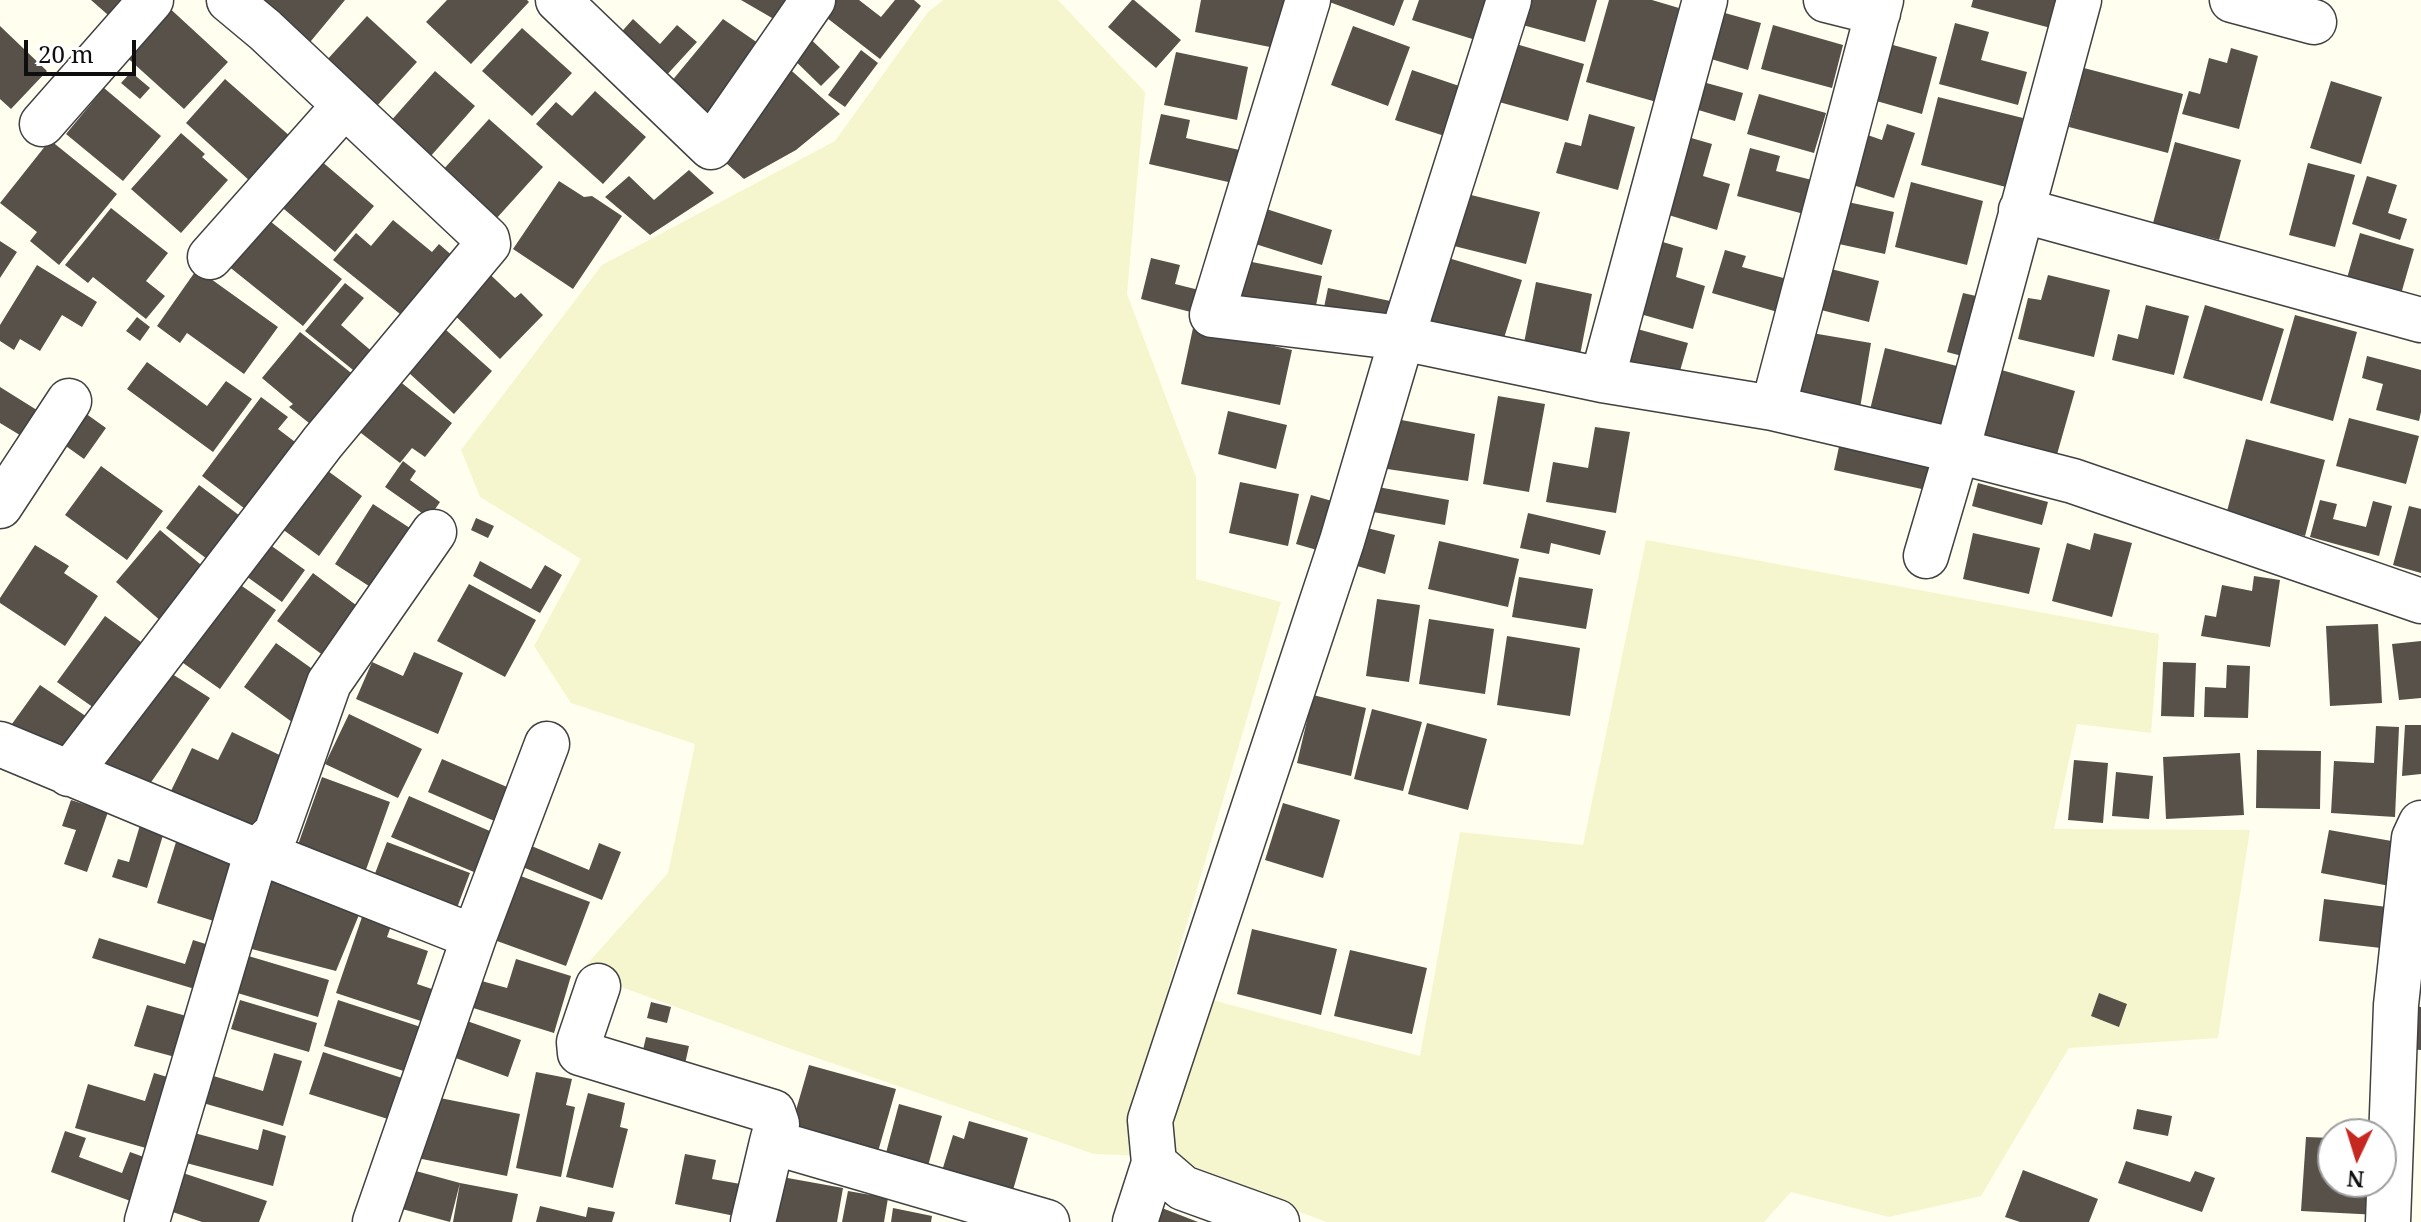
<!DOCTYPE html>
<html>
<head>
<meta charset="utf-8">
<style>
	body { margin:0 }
	#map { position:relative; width:2421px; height:1222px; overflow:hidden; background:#fffeef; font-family:"Noto Serif",serif }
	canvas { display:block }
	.north { position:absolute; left:2317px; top:1118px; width:80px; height:80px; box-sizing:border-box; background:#fff; border:2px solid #9f9f9f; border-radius:50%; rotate:184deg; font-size:22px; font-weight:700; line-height:32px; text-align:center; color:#0e0e0e }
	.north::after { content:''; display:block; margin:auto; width:28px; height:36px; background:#c52820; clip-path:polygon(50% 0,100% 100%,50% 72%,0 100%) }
	.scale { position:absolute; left:24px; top:40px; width:112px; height:36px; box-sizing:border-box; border:4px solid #0e0e0e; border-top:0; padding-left:10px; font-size:24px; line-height:28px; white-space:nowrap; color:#0e0e0e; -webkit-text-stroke:6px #fff; paint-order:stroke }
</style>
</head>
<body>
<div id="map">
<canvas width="2421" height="1222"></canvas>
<div class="north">N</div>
<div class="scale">20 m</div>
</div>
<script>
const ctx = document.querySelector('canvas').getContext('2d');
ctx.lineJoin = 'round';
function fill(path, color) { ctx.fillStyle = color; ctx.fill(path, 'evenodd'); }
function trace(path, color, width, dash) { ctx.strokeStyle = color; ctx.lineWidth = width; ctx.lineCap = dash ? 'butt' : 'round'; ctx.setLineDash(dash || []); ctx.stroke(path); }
fill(new Path2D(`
	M943,0H1058L1145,92L1127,294L1196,477V579L1281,602L1168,988L1420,1056L1460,832L1583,845L1646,540L2159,634L2151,733L2077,724L2054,829L2250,830L2218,1038L2069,1048L1981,1196L1889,1217L1791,1192L1764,1222H1327L1145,1156L1094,1154L791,1049L580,972L668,873L695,744L571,703L534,646L581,559L480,497L461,450L602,265L835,141L928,12Z`), '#f6f6ce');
fill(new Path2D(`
	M91,0H135L116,22Z
	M247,0H345L306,47Z
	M447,0H527L529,2L471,64L426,22Z
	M741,0H791L779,22Z
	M826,0H859L881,17L895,0H914L921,6L880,59L818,11Z
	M1132,0H1134L1181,40L1156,68L1108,27Z
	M1201,0H1284L1275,48L1195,32Z
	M1324,0H1404L1394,26Z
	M1419,0H1499L1485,43L1412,20Z
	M1526,0H1597L1585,42L1519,24Z
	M1609,0H1652L1679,8L1661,74L1668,76L1660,103L1586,82Z
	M1973,0H2071L2062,31L1971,7Z
	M165,4L228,62L184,109L121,52Z
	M1714,10L1761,23L1748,70L1701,56Z
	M367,16L417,62L365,119L315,73Z
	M633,19L660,44L677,25L697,42L663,79L616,38Z
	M723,19L771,52L717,131L666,88Z
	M1955,23L1989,32L1981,60L2027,72L2018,105L1939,84Z
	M1773,25L1843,45L1832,88L1761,69Z
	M0,26L47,71L11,109L0,99Z
	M1353,26L1410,47L1388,106L1331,85Z
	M522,28L572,73L532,116L482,71Z
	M802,31L840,67L821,86L784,50Z
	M1882,42L1937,57L1922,114L1866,98Z
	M1516,44L1584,64L1568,121L1499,102Z
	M2231,48L2258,56L2239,129L2182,114L2189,91L2200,94L2209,58L2227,63Z
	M861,50L878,63L845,107L828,95Z
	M1176,52L1248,67L1237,120L1164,105Z
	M784,64L840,114L796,150L744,179L717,155Z
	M2084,68L2183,94L2168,153L2069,127Z
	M1412,70L1471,90L1454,139L1395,120Z
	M435,71L475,106L422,166L382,131Z
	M131,72L150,88L140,99L121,83Z
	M225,79L291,137L251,182L186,123Z
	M1692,79L1743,93L1735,121L1685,106Z
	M2331,81L2382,97L2361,164L2310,148Z
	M104,88L161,136L123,181L66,134Z
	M595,91L646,137L603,184L536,124L556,102L572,116Z
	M1759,94L1826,113L1814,153L1747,134Z
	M1938,97L2023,118L2006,187L1921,165Z
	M1161,114L1190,120L1186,138L1244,151L1237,184L1149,164Z
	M1589,114L1635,127L1618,190L1556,173L1565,142L1581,146Z
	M489,119L543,167L486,230L432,182Z
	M1887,124L1915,133L1894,198L1837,180L1853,130L1882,140Z
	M181,133L205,154L202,157L228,180L181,233L131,189Z
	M1681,135L1712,144L1703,176L1730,184L1717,230L1659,212Z
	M50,140L117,194L59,265L30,241L37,232L0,203Z
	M2175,142L2241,160L2219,240L2153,223Z
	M1750,148L1780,156L1776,171L1824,183L1815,217L1737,196Z
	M320,160L374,206L335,252L272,199Z
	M2308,163L2355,175L2335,247L2289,235Z
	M689,170L714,193L650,235L605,197L629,176L654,200Z
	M2367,176L2397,185L2388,213L2407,219L2400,240L2352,224Z
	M559,181L584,197L592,196L622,216L573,289L513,249Z
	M1911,182L1983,201L1967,265L1895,247Z
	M1467,194L1540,212L1526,264L1454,246Z
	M1834,199L1894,212L1885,254L1825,241Z
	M1260,207L1332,230L1322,265L1249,242Z
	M111,208L168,253L146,281L165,296L146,319L93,277L88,283L65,265Z
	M260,213L342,279L303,326L222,261Z
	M393,220L432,252L439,244L455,258L405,318L333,260L356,233L371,246Z
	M2360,233L2414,249L2399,301L2345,285Z
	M1646,237L1683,248L1676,277L1705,286L1693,329L1626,310Z
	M0,241L17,252L0,278Z
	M1725,250L1746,256L1742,267L1791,280L1781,313L1712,293Z
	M1445,257L1522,280L1500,351L1424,328Z
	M1151,258L1180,265L1175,284L1207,292L1202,315L1141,299Z
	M1237,259L1322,276L1313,320L1228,304Z
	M479,264L515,298L521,293L543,315L500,359L442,303Z
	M37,265L97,302L82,327L62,315L40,351L20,339L14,350L0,341V325Z
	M1819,266L1879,281L1869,322L1809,307Z
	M197,269L278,327L244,374L187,333L180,343L157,326Z
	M2048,275L2110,290L2094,357L2018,339L2028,298L2041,300Z
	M1536,282L1592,294L1578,365L1522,353Z
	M345,283L364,298L341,325L375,354L358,374L305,331Z
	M1328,288L1400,303L1394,332L1322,317Z
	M1963,293L1989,299L1973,359L1947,352Z
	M2146,305L2189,316L2174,375L2112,360L2118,334L2138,339Z
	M2205,305L2284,329L2262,401L2183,378Z
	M2295,315L2357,332L2333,421L2270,403Z
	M137,317L150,327L140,341L126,331Z
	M436,321L492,371L454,414L398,363Z
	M1630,327L1688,343L1676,385L1618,369Z
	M1193,328L1292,350L1280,405L1181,384Z
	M300,332L355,376L314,427L289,407L293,404L262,378Z
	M1806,332L1871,343L1859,414L1794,403Z
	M1885,348L1965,368L1949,433L1869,414Z
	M2367,356L2421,370V412L2419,421L2376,410L2383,384L2362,378Z
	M147,362L207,406L226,381L252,399L213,452L127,389Z
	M1998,369L2075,391L2054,465L1977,443Z
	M388,372L452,423L425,457L412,448L400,463L348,423Z
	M0,387L48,417L33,443L0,423Z
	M1498,396L1545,404L1529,492L1483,484Z
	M261,397L288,417L278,429L303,448L253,515L202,476Z
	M1228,411L1287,425L1276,469L1218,454Z
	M85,413L106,428L84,459L63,444Z
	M1391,418L1475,434L1468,481L1374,467Z
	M2349,418L2419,436L2406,484L2336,466Z
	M1595,427L1630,432L1616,513L1546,502L1553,462L1588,468Z
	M2246,439L2325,460L2305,536L2226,515Z
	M1840,442L1937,463L1931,491L1834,470Z
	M403,461L416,471L410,480L440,502L429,518L385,487Z
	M317,463L362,496L319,556L274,523Z
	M101,466L163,511L127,560L65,515Z
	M1240,482L1299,494L1288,546L1229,533Z
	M1978,483L2048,502L2042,525L1972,506Z
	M199,485L248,522L215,565L166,528Z
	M1367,485L1449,500L1445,525L1362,510Z
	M1311,495L1346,505L1331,554L1296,544Z
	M2320,500L2337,504L2333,519L2366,527L2373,501L2392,506L2379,556L2310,537Z
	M373,504L416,532L378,592L335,564Z
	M2409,506L2421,509V573L2393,565Z
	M1528,513L1606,531L1600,555L1551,543L1549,554L1520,548Z
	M476,518L494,526L488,538L471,530Z
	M1359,526L1395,535L1385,574L1350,564Z
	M160,530L207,570L162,622L116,582Z
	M1973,533L2040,548L2029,594L1963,579Z
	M2094,533L2132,543L2112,617L2052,601L2067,543L2090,550Z
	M262,539L305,570L282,602L239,571Z
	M1439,541L1519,559L1508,607L1428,589Z
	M35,545L69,566L64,573L98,596L65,646L0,603V598Z
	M480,561L531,589L545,565L562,575L540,613L473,576Z
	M313,573L360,608L324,656L277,621Z
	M2254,576L2280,580L2270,647L2201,636L2205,615L2216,617L2222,585L2252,591Z
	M1519,577L1593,589L1586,629L1512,617Z
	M232,579L276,610L220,689L176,658Z
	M469,584L536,620L505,677L437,641Z
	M1377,599L1420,605L1409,682L1366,676Z
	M105,616L145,645L97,710L57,682Z
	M1429,619L1494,629L1485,694L1419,684Z
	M2378,624L2382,703L2330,706L2326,626Z
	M1507,636L1580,648L1570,716L1497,705Z
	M2421,641V698L2399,700L2392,644Z
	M276,643L325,678L292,722L244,687Z
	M414,652L463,673L438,734L356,699L372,662L403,676Z
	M2163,662L2196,663L2194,717L2161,716Z
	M158,665L210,698L147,788L86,767Z
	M2227,665L2250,666L2248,718L2204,717L2205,687L2226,688Z
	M40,685L93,721L65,762L4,735Z
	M1313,695L1366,708L1351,776L1297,763Z
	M1372,709L1422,722L1403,791L1354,779Z
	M349,714L422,749L398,798L325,764Z
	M1427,723L1487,739L1468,810L1408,794Z
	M2405,725H2421V774L2402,776Z
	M2376,726L2399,727L2395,817L2331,813L2334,761L2374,763Z
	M232,732L292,761L255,838L168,797L192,748L218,760Z
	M2257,750L2321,751L2320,809L2256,808Z
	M2240,753L2244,815L2166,819L2163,757Z
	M442,759L514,790L499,823L428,792Z
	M2074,760L2108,763L2103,823L2068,820Z
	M2116,772L2153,776L2149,819L2112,816Z
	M322,777L390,802L362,881L294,856Z
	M409,796L499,835L481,875L391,837Z
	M71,800L108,812L87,872L64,864L76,830L62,826Z
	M1283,803L1340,820L1323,878L1265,860Z
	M143,815L167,822L147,888L112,877L118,859L129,862Z
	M2329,830L2403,843L2395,887L2321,873Z
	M176,842L239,861L220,923L157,903Z
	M387,842L470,873L454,916L371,884Z
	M522,842L589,870L599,843L621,852L602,900L513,863Z
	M510,872L590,902L566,966L486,937Z
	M263,873L363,905L336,971L244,947Z
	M2324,899L2395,908L2390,949L2319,941Z
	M362,917L391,926L387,937L428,951L417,984L438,991L427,1023L336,993Z
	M1252,929L1337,949L1321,1015L1237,994Z
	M99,938L185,964L193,940L212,946L198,990L92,958Z
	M1350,950L1427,968L1412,1034L1334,1016Z
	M235,952L329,980L318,1017L224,989Z
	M516,959L571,976L554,1033L470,1007L478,980L507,988Z
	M2099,993L2127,1004L2119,1027L2091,1016Z
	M240,1000L317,1023L309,1052L231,1029Z
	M338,1000L424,1028L410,1073L324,1046Z
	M651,1002L671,1007L667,1023L647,1018Z
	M147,1005L190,1017L179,1058L134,1046Z
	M2409,1006L2421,1007V1050L2407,1049Z
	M467,1021L521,1040L508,1077L453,1057Z
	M646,1037L689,1046L683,1073L640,1063Z
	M323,1052L405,1079L391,1120L309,1094Z
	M274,1053L302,1061L283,1126L189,1099L197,1071L263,1091Z
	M809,1065L896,1089L875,1162L788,1138Z
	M536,1072L572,1079L566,1105L575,1107L561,1177L516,1168Z
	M154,1073L174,1079L153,1150L75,1128L88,1084L145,1101Z
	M588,1093L625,1103L620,1127L628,1129L613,1188L566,1177Z
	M430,1096L520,1114L507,1176L402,1155Z
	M899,1104L942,1116L924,1180L882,1168Z
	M2137,1109L2172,1116L2168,1136L2133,1129Z
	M969,1121L1028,1138L1009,1204L938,1184L953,1135L964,1139Z
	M263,1129L286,1136L273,1186L175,1160L183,1130L258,1150Z
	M65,1131L86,1138L79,1157L122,1173L130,1152L152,1160L136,1203L51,1172Z
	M2306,1137L2333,1138V1182H2381L2379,1215L2301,1211Z
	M685,1154L716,1160L712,1179L752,1186L745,1218L675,1204Z
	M2126,1161L2190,1182L2195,1171L2215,1178L2202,1212L2118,1183Z
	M401,1167L460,1183L450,1222L391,1206Z
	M174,1170L267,1201L259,1222H202L161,1208Z
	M2023,1170L2098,1199L2089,1222H2020L2005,1217Z
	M771,1175L843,1188L837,1222H763Z
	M460,1183L518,1194L512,1222H453Z
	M848,1191L888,1198L884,1222H842Z
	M540,1206L586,1217L588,1207L615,1212L612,1222H536Z
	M893,1208L932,1216L931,1222H891Z
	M1162,1208L1198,1222H1157Z`), '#57514a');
const street = new Path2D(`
	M558,0L711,147L813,0
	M1308,0L1212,315L1402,338L1602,380L1773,408L1957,451L2073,481L2421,601
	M1826,0L1878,13
	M2232,0L2314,22
	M42,124L151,0
	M2021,210L2421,320
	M210,257L344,106
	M1602,380L1705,0
	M1773,408L1881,0
	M0,506L69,401
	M1926,556L1957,451L2079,0
	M0,744L257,851L474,937
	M69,774L323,442L488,244L487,239L265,30L229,0
	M598,986L579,1042L580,1053L773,1112L777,1124L772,1142
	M147,1221L257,851L276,833L329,683L434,532
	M375,1222L474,937L547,744
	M753,1222L772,1142L1047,1222
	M1135,1222L1154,1163
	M1277,1222L1183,1188L1154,1163L1150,1120L1342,541L1402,338L1509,0
	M2388,1222L2396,1005L2414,838L2421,823`);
trace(street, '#414141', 47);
trace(street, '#fff', 44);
</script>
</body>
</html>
